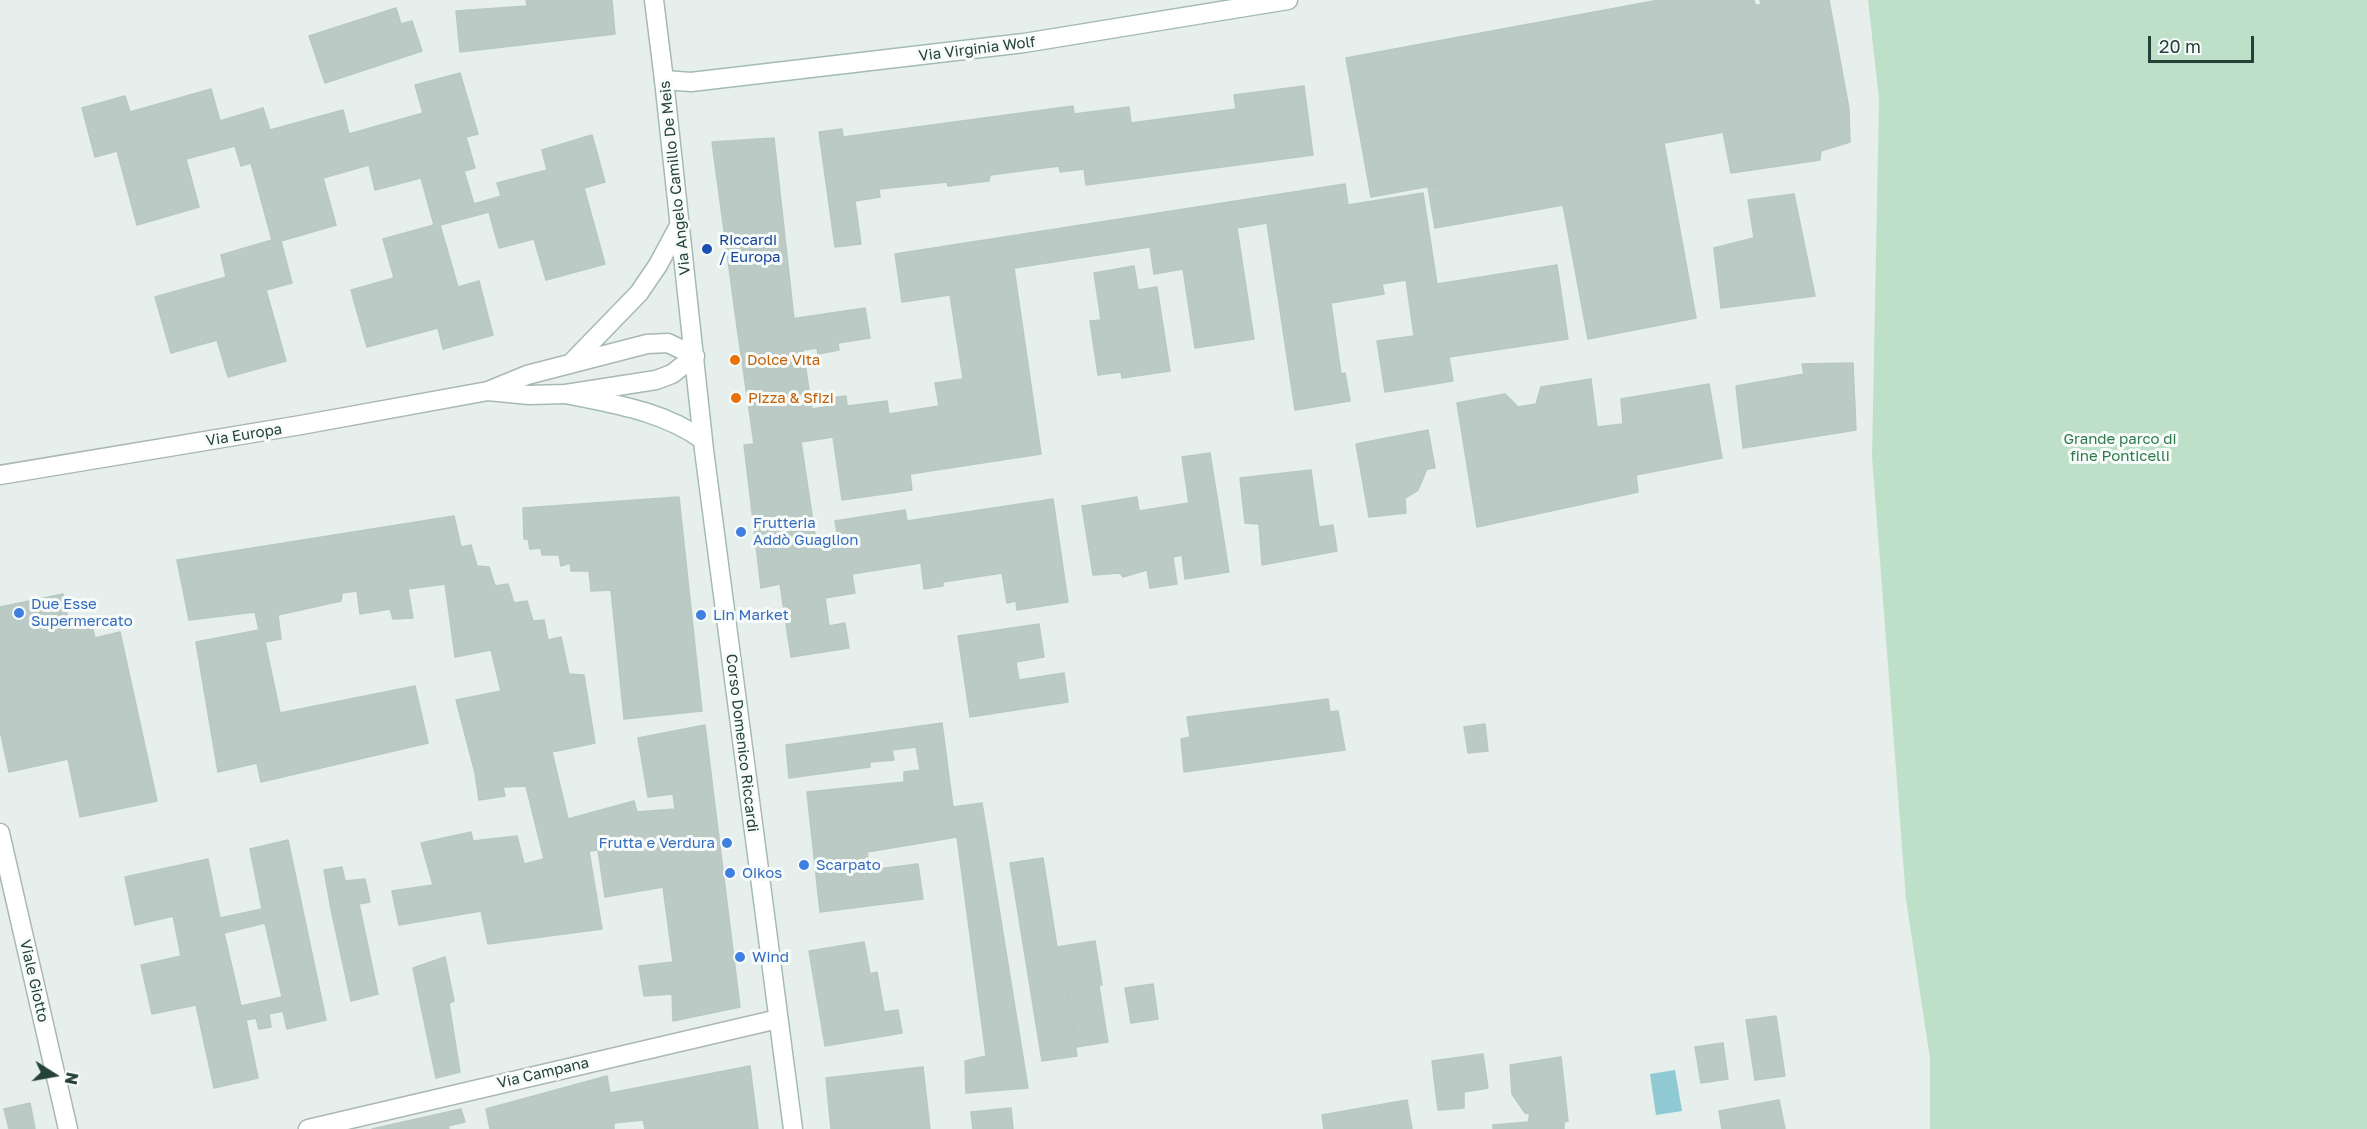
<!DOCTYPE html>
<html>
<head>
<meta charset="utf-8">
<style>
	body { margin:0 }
	#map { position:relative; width:2367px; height:1129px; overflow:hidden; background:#e6efeb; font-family:"Golos Text",sans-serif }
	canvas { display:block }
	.north { position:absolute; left:24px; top:1045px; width:60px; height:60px; -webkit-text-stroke:4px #f7fbf9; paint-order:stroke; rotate:101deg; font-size:16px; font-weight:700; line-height:24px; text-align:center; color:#24423a }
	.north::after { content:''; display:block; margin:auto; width:21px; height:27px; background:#24423a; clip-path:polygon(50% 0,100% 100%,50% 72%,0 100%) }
	.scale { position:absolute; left:2148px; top:36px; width:106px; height:27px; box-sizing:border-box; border:3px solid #24423a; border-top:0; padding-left:8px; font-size:18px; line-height:21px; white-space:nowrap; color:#24423a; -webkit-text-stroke:4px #f7fbf9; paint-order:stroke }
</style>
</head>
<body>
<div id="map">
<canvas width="2367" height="1129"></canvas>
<div class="north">N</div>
<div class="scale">20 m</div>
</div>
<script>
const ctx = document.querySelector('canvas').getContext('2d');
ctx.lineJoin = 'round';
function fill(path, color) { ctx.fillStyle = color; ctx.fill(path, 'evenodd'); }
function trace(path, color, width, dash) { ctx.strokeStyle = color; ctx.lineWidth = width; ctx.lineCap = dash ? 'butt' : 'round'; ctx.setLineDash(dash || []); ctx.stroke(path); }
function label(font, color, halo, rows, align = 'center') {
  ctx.font = font + ' "Golos Text",sans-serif'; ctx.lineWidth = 6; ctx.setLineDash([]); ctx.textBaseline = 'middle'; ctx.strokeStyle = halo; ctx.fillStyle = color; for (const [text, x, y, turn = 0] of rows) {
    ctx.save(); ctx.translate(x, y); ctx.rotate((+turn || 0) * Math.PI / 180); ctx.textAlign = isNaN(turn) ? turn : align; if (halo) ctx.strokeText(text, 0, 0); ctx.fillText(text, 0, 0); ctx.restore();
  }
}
fill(new Path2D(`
	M1868,0H2367V1129H1930V1059L1906,899L1872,457L1879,99Z`), '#bfe0c8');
fill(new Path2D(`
	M1675,1070L1682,1111L1656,1115L1650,1074Z`), '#8ec9d4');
const building = new Path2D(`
	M526,0H612L615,34L460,52L456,11L527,6Z
	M1659,0H1754L1755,5H1761L1760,0H1829L1849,109L1371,197L1346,58Z
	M396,8L401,24L412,21L422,51L325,83L309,36Z
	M460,73L478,134L466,137L475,168L464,171L474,204L501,196L497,183L547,170L542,150L592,135L605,182L584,188L605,264L546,280L534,239L499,248L489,212L440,225L458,287L479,281L493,335L443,349L438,328L367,347L351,290L394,278L383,239L434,225L421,178L375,190L369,165L323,178L336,225L281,241L292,283L266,290L286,361L228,377L217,340L171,353L155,297L226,277L221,255L272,240L251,163L241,166L235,146L186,159L199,207L137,225L117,151L95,157L82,108L125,96L130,112L211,89L220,121L263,108L270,130L343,110L349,134L423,113L415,85Z
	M1304,86L1313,155L1086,185L1084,169L1060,172L1059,166L990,175L989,181L948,186L947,182L879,189L880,197L855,201L861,244L835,247L819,132L842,129L843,137L1073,106L1074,114L1129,107L1131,123L1236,109L1234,95Z
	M1849,109L1850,142L1821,151L1820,160L1731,173L1723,132Z
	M774,138L794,319L737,327L712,142Z
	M1664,143L1696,318L1588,339L1563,205L1435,228L1428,187Z
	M1345,184L1348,205L1423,193L1437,284L1557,265L1568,339L1449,357L1453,381L1385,392L1377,341L1414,336L1406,280L1382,284L1384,294L1331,303L1341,374L1345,373L1350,401L1295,410L1267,223L1237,228L1254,339L1195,348L1183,269L1154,274L1150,247L1014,268L1041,454L910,474L912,490L842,500L833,437L801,442L816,541L838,538L835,521L905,510L907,521L1053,499L1068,602L1017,610L1016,601L1007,603L1002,573L943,582V586L924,589L921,563L852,574L855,593L825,598L829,626L845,623L849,648L791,657L780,584L761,588L744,445L754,444L737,327L865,308L870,338L838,343L839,350L818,354L817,348L803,350L812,409L825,407L823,399L846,396L847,406L887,401L889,414L939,406L935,383L963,379L950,295L902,302L895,254Z
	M1794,194L1815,296L1721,308L1714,248L1754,238L1748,200Z
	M1134,266L1138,290L1157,287L1170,371L1122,378L1121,372L1098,375L1090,321L1101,320L1094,273Z
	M1853,363L1856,430L1743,448L1736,386L1804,374L1802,364Z
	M1591,379L1597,427L1623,424L1621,399L1709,384L1722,458L1636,475L1638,492L1477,527L1457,403L1505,394L1518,407L1536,404L1541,387Z
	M1428,430L1435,468L1427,469L1418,490L1405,498L1406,513L1369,517L1356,444Z
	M1210,453L1229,572L1185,579L1182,555L1173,557L1177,584L1150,588L1147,570L1123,577L1120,573L1093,575L1082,506L1137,497L1139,511L1189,503L1182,457Z
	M1311,470L1319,527L1333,525L1337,551L1262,565L1259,524L1245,523L1240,478Z
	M679,497L702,711L624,719L611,590L591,591L589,571H571L570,563L561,566L559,555H542L541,548L530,549L528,539H524L523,508Z
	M454,516L461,547L471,545L477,566L489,567L495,586L508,584L514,603L527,601L533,621L544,620L548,640L561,637L569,674L584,675L595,743L552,752L568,819L634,801L637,812L675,809L673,794L648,797L638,738L705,725L740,1007L673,1021L672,994L644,996L639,966L673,962L663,887L605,897L598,850L589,851L602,929L488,944L481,911L399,925L392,891L433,885L421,843L471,832L473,841L517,836L524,864L544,859L526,786L503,787L505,796L479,800L475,773L456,700L501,691L491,650L455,657L445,584L408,589L413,618L393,619L390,609L360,614L357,591L342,593L341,601L278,615L281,639L265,642L280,713L415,686L428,743L261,782L257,763L218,772L196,642L259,630L255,612L189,620L177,560Z
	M63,594L70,628L91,623L95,638L120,632L157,801L80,817L68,759L9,772L0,730V607Z
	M1039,624L1044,657L1016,662L1019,680L1064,673L1068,702L970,717L958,636Z
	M1328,699L1330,712L1338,711L1345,750L1184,772L1181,739L1190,737L1187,717Z
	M942,723L953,807L982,803L1028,1088L966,1093L965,1061L986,1056L957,837L867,852L870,870L918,864L923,899L820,912L807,792L904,782V772L920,770L916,747L892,750L894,760L870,762V767L789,778L786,745Z
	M1485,724L1488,751L1468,753L1464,727Z
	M288,840L326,1020L287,1029L283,1011L269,1014L271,1027L259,1029L256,1018L246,1020L258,1078L214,1088L196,1005L152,1014L141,965L181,956L173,916L135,925L125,877L208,859L220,918L262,909L250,849ZM265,923L282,997L241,1006L224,933Z
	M1043,858L1057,947L1095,941L1102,985L1067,991L1077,1056L1042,1061L1010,863Z
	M342,867L345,881L365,879L370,902L331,909L324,870Z
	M359,904L378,994L351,1001L331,909Z
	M864,942L870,974L877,972L884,1012L898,1010L902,1033L825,1046L809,951Z
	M445,957L454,1001L449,1003L460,1072L436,1078L413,968Z
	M1153,984L1158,1019L1131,1023L1125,988Z
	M1099,986L1108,1042L1076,1047L1067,991Z
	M1776,1016L1785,1076L1755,1080L1746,1020Z
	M1723,1043L1728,1079L1701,1083L1695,1047Z
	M1483,1054L1488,1088L1464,1092V1108L1438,1110L1432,1061Z
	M1561,1057L1568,1121L1564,1122V1129H1493V1125L1528,1122L1530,1114L1525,1113L1512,1094L1510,1065Z
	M750,1066L758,1129H645L643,1120L614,1123V1129H490L486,1109L607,1076L610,1093Z
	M923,1067L930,1129H831L826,1078Z
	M1407,1100L1412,1129H1324L1322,1115Z
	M1779,1100L1785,1129H1722L1719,1111Z
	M30,1103L35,1129H9L4,1109Z
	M1011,1108L1013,1129H973L971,1112Z
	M461,1109L465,1122L448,1126L449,1129H372Z`);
fill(building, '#bbcac4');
trace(building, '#b8c9c2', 1.5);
const minor = new Path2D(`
	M0,833L68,1129
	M308,1129L778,1019`);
const tertiary = new Path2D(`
	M654,0L664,80
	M0,475L301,425L488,391L527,375L647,344L668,343L695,356L672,374L656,380L566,394L529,395L488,391`);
const secondary = new Path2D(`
	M573,361L639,293L658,265L680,224
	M566,394C614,404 663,411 703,440
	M793,1129L704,450L664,80L691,82L1024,43L1288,0`);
trace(minor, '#a8b8b2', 21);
trace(tertiary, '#a8b8b2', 21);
trace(secondary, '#a4bbb3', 21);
trace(minor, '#fff', 18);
trace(tertiary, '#fff', 18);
trace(secondary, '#fff', 18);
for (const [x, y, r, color] of [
	[707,249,6,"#1a4fb4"],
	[735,360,6,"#e8710a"],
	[736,398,6,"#e8710a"],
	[741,532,6,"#3f7fe0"],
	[19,613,6,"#3f7fe0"],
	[701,615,6,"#3f7fe0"],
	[727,843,6,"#3f7fe0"],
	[804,865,6,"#3f7fe0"],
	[730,873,6,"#3f7fe0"],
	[740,957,6,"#3f7fe0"]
]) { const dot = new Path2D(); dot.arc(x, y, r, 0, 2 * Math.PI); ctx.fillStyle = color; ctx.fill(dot); trace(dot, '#f7fbf9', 2); }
label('15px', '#24423a', '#f7fbf9', [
	["Via Virginia Wolf",977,49,-7],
	["Via Angelo Camillo De Meis",675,178,-96],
	["Via Europa",244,435,-9],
	["Corso Domenico Riccardi",742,743,83],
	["Viale Giotto",34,981,77],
	["Via Campana",543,1073,-13]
]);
label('15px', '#164399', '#f7fbf9', [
	["Riccardi",719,240],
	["/ Europa",719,257]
], 'left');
label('15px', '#c56008', '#f7fbf9', [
	["Dolce Vita",747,360],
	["Pizza & Sfizi",748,398]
], 'left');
label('15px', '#2d7a4b', '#f7fbf9', [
	["Grande parco di",2120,439],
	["fine Ponticelli",2120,456]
]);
label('15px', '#366cbe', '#f7fbf9', [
	["Frutteria",753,523],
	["Addò Guaglion",753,540],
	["Due Esse",31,604],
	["Supermercato",31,621],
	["Lin Market",713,615],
	["Frutta e Verdura",715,843,"right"],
	["Scarpato",816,865],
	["Oikos",742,873],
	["Wind",752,957]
], 'left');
</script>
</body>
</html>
